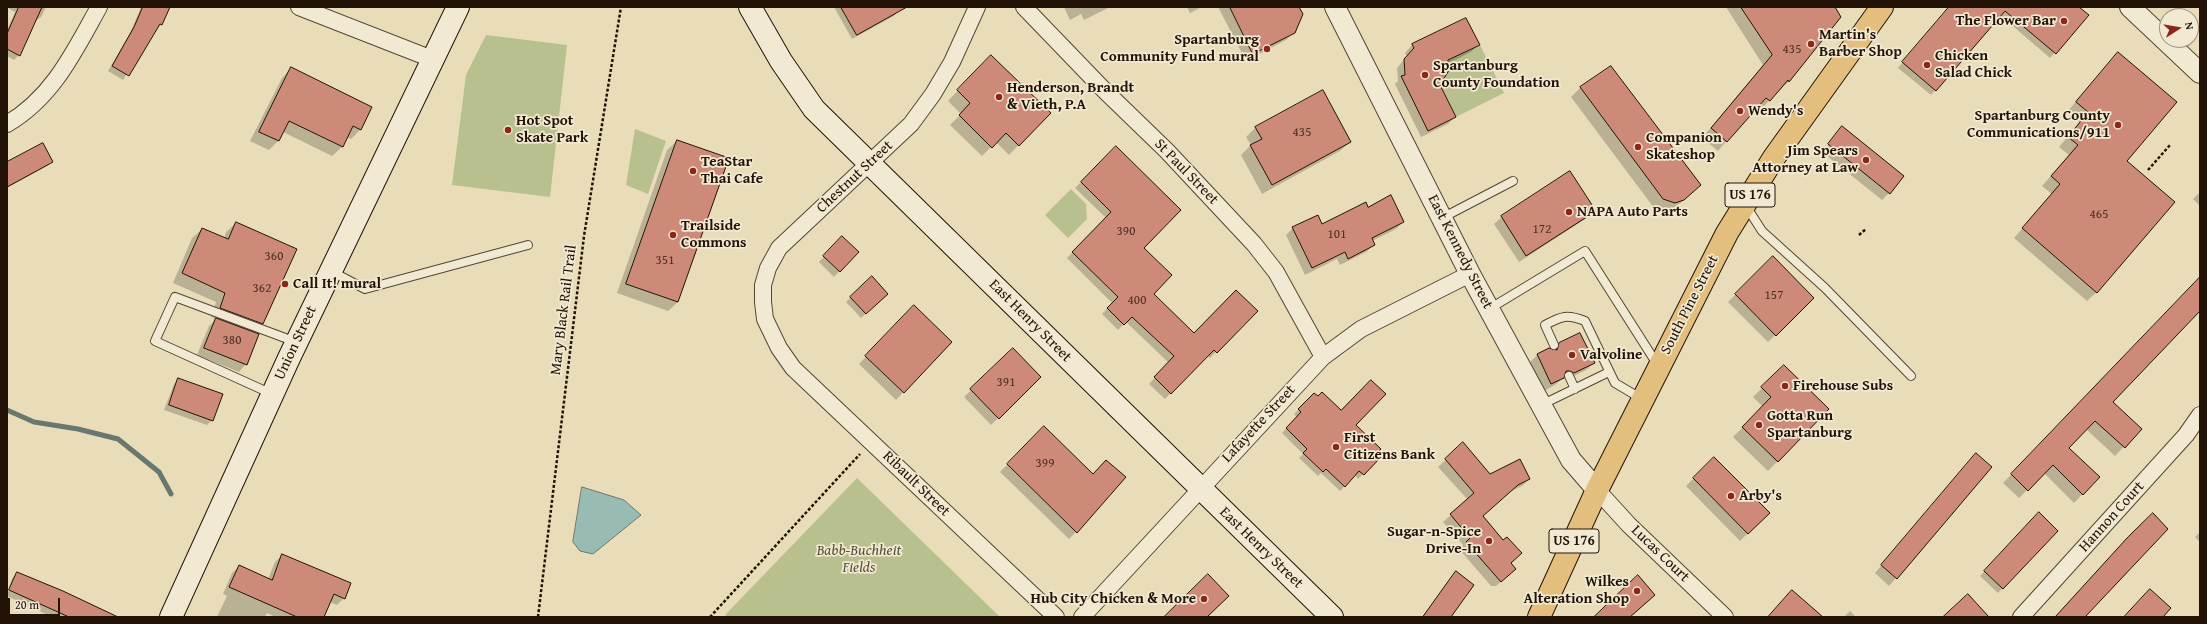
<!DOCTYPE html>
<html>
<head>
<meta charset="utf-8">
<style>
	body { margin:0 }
	#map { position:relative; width:2207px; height:624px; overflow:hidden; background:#e9ddb9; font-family:"Gentium Book Plus",serif }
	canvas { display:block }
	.frame { position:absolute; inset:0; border:8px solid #221306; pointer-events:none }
	.north { position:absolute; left:2159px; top:8px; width:40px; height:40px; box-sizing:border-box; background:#f1e9d2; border:1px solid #9e9380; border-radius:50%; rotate:78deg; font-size:11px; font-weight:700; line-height:16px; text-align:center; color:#221306 }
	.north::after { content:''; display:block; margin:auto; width:14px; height:18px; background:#8f2418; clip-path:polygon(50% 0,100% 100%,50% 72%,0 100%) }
	.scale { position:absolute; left:8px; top:598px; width:52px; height:18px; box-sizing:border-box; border:2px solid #221306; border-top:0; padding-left:5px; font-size:12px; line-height:14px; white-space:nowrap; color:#221306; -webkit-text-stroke:3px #f1e9d2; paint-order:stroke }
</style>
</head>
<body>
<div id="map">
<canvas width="2207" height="624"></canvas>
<div class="frame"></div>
<div class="north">N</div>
<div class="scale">20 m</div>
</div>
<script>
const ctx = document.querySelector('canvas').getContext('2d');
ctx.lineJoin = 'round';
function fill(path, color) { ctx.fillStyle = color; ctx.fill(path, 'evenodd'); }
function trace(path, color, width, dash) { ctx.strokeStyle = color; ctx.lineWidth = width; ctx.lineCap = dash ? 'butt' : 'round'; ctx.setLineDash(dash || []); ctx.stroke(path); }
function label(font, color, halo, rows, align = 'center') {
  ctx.font = font + ' "Gentium Book Plus",serif'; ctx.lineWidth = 3.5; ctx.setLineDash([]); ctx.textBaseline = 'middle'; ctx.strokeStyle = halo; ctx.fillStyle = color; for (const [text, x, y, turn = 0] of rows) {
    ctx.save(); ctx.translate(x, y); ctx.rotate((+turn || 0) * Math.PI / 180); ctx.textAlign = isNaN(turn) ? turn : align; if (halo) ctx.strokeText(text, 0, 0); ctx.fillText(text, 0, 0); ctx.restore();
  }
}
fill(new Path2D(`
	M486,35L567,45L550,197L452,185L466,75Z
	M1480,45L1504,93L1456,117L1439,82L1444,80L1448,72L1445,62Z
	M635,129L666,141L648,194L626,185Z
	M1071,189L1086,204L1087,219L1068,238L1045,215Z
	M857,478L1000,617H728L725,615Z`), '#b8c08e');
const water = new Path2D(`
	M582,487L624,500L641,515L593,554L580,551L573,542Z`);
fill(water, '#98bbb4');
trace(water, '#69786e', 1);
fill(new Path2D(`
	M10,7H46L41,17L35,21L19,55L14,60L7,56V30L15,12L9,9Z
	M141,7H168L161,25L156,29L123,80L108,71L130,33Z
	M834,7H896L898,11L894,16L852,39Z
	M1064,7H1110L1084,20L1081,14L1070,20Z
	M1187,7H1202L1190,13Z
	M1218,7H1298L1294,32L1286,40L1246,61Z
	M1726,7H1834L1840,17L1788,82L1760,110L1756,107L1718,151L1702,138L1763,65Z
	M1950,7H2078L2087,15L2050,58L2000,15L1931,95L1898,68Z
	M1466,19L1478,45L1471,52L1447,64L1439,85L1455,117L1448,124L1421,137L1395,84L1398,81L1397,68L1407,56L1405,53L1412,45Z
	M991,56L1049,113L1009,155L996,142L982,156L950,125L961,114L948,101Z
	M2109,63L2126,161L2097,292L2087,301L2014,238L2052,194L2042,186L2069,155L2059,147L2080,122L2067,112Z
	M291,68L361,129L351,139L347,137L342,147L332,156L283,132L278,141L269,150L250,141L282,78Z
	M1611,68L1690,195L1673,209L1664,212L1654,208L1571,97L1580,88Z
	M1256,127L1350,142L1340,151L1262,194L1241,155L1251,145L1246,137Z
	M1842,128L1889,193L1882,200L1822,152Z
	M677,141L678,302L668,311L617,293L667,150Z
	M1116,147L1143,248L1153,294L1194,335L1256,311L1210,358L1207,355L1165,399L1149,384L1169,363L1126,322L1118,330L1102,314L1112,303L1067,258L1106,218L1075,188Z
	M52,161L47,166L7,188V168Z
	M2200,192V206L2193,199Z
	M1367,208L1403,222L1396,229L1372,241L1374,245L1366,252L1340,265L1337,259L1305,275L1286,235L1293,228L1322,225Z
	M1594,211L1587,218L1519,262L1494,224L1502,217Z
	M236,223L262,323L253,333L246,364L239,372L197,355L209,326L216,319L211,317L216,302L173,283L192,238L202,229L224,239L226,232Z
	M842,237L857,252L834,277L819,262Z
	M1773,257L1813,298L1768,342L1728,302Z
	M2200,278V310L2111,402L2140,429L2115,456L2086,429L2068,448L2098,478L2074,503L2044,473L2019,498L2003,483Z
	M887,294L861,318L846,302L851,297Z
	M907,314L951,342L896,400L859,364Z
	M1560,344L1594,363L1586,370L1566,380L1563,378L1555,385L1544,391L1530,362L1537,355L1549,349L1553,350Z
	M1013,349L1040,377L991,425L964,397Z
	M1784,366L1828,409L1768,471L1733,437L1763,407L1753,397Z
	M179,379L212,420L207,425L164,410L174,384Z
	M1314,394L1355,425L1379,457L1358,479L1355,475L1340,491L1321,473L1318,476L1299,458L1303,454L1282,433L1297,417L1294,414Z
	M1044,427L1076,532L1069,539L1000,472Z
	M1463,444L1490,475L1529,479L1522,486L1509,492L1482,516L1510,563L1507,576L1496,586H1491L1459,549L1463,545L1443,522L1468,500L1438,467Z
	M1976,454L1991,467L1889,586L1875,573Z
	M1714,458L1768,513L1740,541L1686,486Z
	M2034,518L2056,531L1998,593L1980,576Z
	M2200,532V542L2195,537Z
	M282,555L344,598L337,605L330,602L323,617H275L267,613L265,617H217L227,596L223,594L232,573L239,566L268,579L275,562Z
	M1456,573L1450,617H1422L1449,580Z
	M17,574L115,617H52L7,596L12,578Z
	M1850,611L1856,617H1844Z`), '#0003');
trace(new Path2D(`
	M7,410L34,422L78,429L118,439L159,472L171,494`), '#69786e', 5);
const building = new Path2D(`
	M19,7H42L20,56L7,49V34Z
	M143,7H170L162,25L160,24L129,76L112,66L134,27Z
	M841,7H907L857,35Z
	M1230,7H1299L1303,14L1295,33L1253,54Z
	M1741,7H1835L1841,17L1789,82L1788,80L1770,101L1766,98L1727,142L1711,128L1772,55Z
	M1949,7H2079L2089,15L2056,54L2005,11L1936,91L1902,62Z
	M1466,18L1480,45L1448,60V72L1440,85L1456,117L1428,131L1401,76L1405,75L1404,59L1414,48L1412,44Z
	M2118,52L2177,102L2127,161L2175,202L2097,293L2022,228L2060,184L2051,176L2078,145L2068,137L2088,112L2076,102Z
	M991,55L1051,113L1019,146L1006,133L992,148L959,115L970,103L957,90Z
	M1611,66L1701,185L1684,200L1675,203L1663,199L1580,87Z
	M291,67L372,107L361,130L353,126L343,147L289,121L279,141L259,132Z
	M1323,90L1351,142L1272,185L1250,145L1262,139L1255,127Z
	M1842,126L1904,176L1890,194L1828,144Z
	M677,140L729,158L678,302L626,284Z
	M43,143L53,162L7,187V162Z
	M1116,146L1181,210L1144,248L1172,275L1154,294L1194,333L1236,290L1258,311L1217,353L1214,350L1171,394L1154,377L1174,356L1132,317L1124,325L1107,308L1118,297L1072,252L1111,212L1081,182Z
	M1570,171L1596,211L1526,256L1501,216Z
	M1391,195L1404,222L1372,238L1375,245L1348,259L1345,252L1312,268L1292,227L1318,215L1322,224L1366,202L1368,207Z
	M236,222L297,249L263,324L220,308L225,293L182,273L202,228L228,239Z
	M842,236L859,252L840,272L823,256Z
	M1773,256L1814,298L1776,336L1735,294Z
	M872,276L888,294L866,314L850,297Z
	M2200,277V311L2113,402L2142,429L2125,448L2095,421L2069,448L2100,477L2083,495L2053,465L2028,491L2011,474Z
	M914,305L952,342L904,393L865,356Z
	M216,318L259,334L247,365L204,348Z
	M1580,333L1595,363L1574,373L1570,371H1566L1564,378L1551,384L1537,354L1549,348L1557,350L1559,343Z
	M1013,348L1041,377L999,419L970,389Z
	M1784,365L1829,409L1778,462L1742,427L1771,397L1761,387Z
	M178,378L223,394L213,421L169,405Z
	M1371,380L1386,394L1356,425L1381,449L1377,453L1381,457L1364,475L1359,471L1345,487L1326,469L1323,472L1303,453L1307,449L1286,428L1301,412L1298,409L1314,393L1318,396L1322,392L1341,410Z
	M1044,426L1093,474L1106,460L1126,477L1077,533L1007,464Z
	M1463,442L1490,474L1520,459L1530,479L1518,485L1483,516L1503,540L1507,537L1522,553L1511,563L1516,569L1501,582L1466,542L1470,538L1450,514L1474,493L1445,459Z
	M1976,453L1992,467L1897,579L1881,565Z
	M1714,457L1770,513L1748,534L1693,478Z
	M2039,512L2058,531L2003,589L1984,571Z
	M2153,513L2168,529L2085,617H2055L2128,537Z
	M282,554L351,583L345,599L334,594L324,617H297L229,587L239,565L272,580Z
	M1456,571L1474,585L1451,617H1423Z
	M17,572L63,591L118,617H69L9,590Z
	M1208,574L1229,596L1207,617H1164Z
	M1638,575L1655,595L1630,617H1594Z
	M2150,589L2171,608L2163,617H2124Z
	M1792,590L1823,617H1768Z
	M1968,594L1989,617H1943Z`);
fill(building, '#cd8a79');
trace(building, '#221306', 1);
const service = new Path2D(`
	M1746,206L1762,231L1825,288L1911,376
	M1442,218L1513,181
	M331,271L365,289L528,245
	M1489,309L1585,251L1657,364
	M1554,345L1545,325C1562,316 1567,314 1585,321L1615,383L1642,399
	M1569,376L1575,389
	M272,394L155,341L175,297L296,342
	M1541,405L1609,372`);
const minor = new Path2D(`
	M299,7L432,59
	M977,7L952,62L933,94L911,124L779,248L768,268L763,285V302L765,319L779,348L793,368L1056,617
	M1024,7L1105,91L1167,151L1254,244L1276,272L1323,357
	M7,124C53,97 74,52 99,7
	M1597,490L1629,525L1725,617
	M1082,617L1323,357L1361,329L1470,274
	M2021,617L2186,435L2200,415`);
const tertiary = new Path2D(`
	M1335,7L1470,274L1571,460L1597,490
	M2130,7L2200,73`);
const secondary = new Path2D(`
	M750,7L781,61L814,109L1332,617
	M171,617L289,358L458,7`);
const trunk = new Path2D(`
	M1539,617L1597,490L1727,233L1773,159L1882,7`);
trace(service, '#544633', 10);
trace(minor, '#544633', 18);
trace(tertiary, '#544633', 22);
trace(secondary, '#221306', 24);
trace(trunk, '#221306', 24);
trace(new Path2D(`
	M2148,170L2170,145
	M1859,235L1866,229
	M538,617L584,236L621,7
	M710,617L860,454`), '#221306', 2.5, [3, 2]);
trace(service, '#f1e9d2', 8);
trace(minor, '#f1e9d2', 16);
trace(tertiary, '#f1e9d2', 20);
trace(secondary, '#f1e9d2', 22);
trace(trunk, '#e4be7c', 22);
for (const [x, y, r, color] of [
	[2064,21,4,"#8f2418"],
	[1811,44,4,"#8f2418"],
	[1267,49,4,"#8f2418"],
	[1927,65,4,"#8f2418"],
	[1425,75,4,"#8f2418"],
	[999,97,4,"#8f2418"],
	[1740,111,4,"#8f2418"],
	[2118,125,4,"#8f2418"],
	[508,130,4,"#8f2418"],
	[1638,147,4,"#8f2418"],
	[1866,160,4,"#8f2418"],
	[693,171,4,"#8f2418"],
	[1569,212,4,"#8f2418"],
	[673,235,4,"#8f2418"],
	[285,284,4,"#8f2418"],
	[1572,355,4,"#8f2418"],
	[1785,386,4,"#8f2418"],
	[1759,425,4,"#8f2418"],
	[1336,447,4,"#8f2418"],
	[1731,496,4,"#8f2418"],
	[1489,541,4,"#8f2418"],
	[1637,591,4,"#8f2418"],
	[1204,599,4,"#8f2418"]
]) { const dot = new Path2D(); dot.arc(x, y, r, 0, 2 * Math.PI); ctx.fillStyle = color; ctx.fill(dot); trace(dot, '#f1e9d2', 1.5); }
label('13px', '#4d3123', null, [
	["435",1792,50],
	["435",1302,133],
	["465",2099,215],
	["172",1542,230],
	["390",1126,232],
	["101",1337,235],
	["360",274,257],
	["351",665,261],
	["362",262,289],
	["157",1774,296],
	["400",1137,301],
	["380",232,341],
	["391",1006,383],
	["399",1045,464]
]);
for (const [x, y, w] of [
	[1750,195,50],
	[1574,541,50]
]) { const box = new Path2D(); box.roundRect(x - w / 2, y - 12, w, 24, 3); ctx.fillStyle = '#f1e9d2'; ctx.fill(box); trace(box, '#221306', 1); }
label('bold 14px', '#221306', null, [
	["US 176",1750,195],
	["US 176",1574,541]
]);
label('bold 15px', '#221306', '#f1e9d2', [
	["The Flower Bar",2056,21,"right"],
	["Martin's",1819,35],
	["Barber Shop",1819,52],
	["Spartanburg",1259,40,"right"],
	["Community Fund mural",1259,57,"right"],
	["Chicken",1935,56],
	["Salad Chick",1935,73],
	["Spartanburg",1433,66],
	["County Foundation",1433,83],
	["Henderson, Brandt",1007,88],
	["& Vieth, P.A",1007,105],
	["Wendy's",1748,111],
	["Spartanburg County",2110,116,"right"],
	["Communications/911",2110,133,"right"],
	["Hot Spot",516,121],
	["Skate Park",516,138],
	["Companion",1646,138],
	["Skateshop",1646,155],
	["Jim Spears",1858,151,"right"],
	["Attorney at Law",1858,168,"right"],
	["TeaStar",701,162],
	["Thai Cafe",701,179],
	["NAPA Auto Parts",1577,212],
	["Trailside",681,226],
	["Commons",681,243],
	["Call It! mural",293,284],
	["Valvoline",1580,355],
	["Firehouse Subs",1793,386],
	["Gotta Run",1767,416],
	["Spartanburg",1767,433],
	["First",1344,438],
	["Citizens Bank",1344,455],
	["Arby's",1739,496],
	["Sugar-n-Spice",1481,532,"right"],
	["Drive-In",1481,549,"right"],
	["Wilkes",1629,582,"right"],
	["Alteration Shop",1629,599,"right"],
	["Hub City Chicken & More",1196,599,"right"]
], 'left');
label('15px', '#221306', '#f1e9d2', [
	["St Paul Street",1186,172,46],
	["Chestnut Street",855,177,-43],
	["East Kennedy Street",1460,252,63],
	["South Pine Street",1690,305,-63],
	["Mary Black Rail Trail",564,310,-83],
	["East Henry Street",1030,321,45],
	["Union Street",296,343,-65],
	["Lafayette Street",1259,424,-47],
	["Ribault Street",916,484,44],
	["Hannon Court",2112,517,-48],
	["East Henry Street",1261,548,44],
	["Lucas Court",1660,554,44]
]);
label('italic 15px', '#565036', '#f1e9d2', [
	["Babb-Buchheit",859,551],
	["Fields",859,568]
]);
</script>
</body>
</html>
